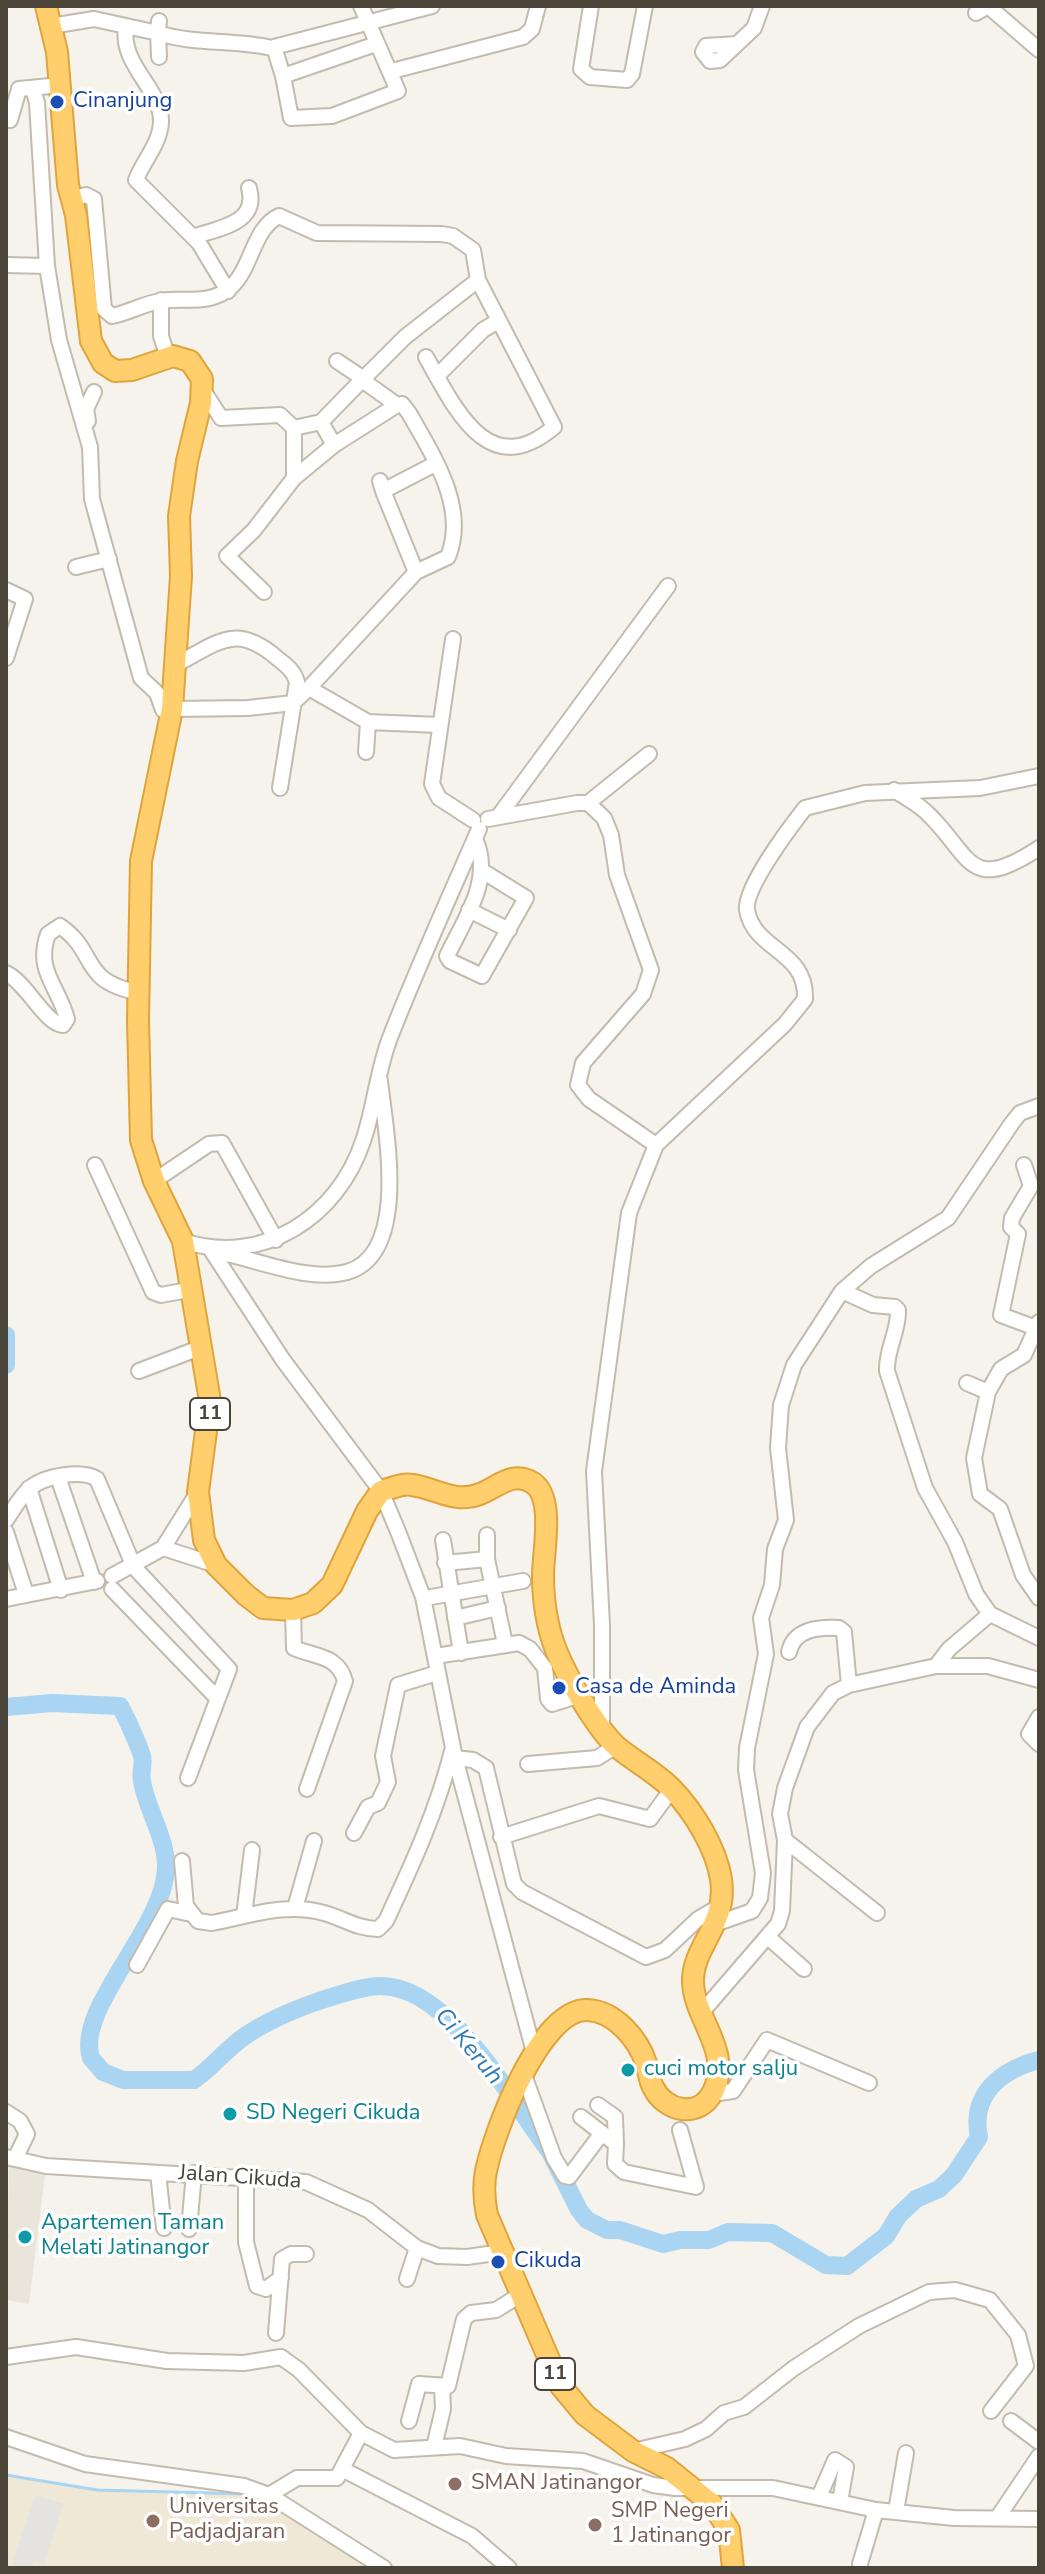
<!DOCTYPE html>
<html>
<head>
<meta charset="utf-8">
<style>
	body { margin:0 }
	#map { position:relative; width:1045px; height:2574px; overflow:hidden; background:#f6f3ec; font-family:"Nunito Sans",sans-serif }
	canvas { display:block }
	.frame { position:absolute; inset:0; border:8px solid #4b4439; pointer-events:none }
</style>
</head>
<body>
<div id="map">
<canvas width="1045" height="2574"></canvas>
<div class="frame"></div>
</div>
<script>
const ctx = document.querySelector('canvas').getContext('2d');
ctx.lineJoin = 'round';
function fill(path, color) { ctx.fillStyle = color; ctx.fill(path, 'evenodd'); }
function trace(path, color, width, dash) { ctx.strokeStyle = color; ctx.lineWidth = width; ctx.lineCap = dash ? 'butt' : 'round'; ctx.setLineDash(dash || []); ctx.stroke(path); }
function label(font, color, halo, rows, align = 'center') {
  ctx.font = font + ' "Nunito Sans",sans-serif'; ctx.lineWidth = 7; ctx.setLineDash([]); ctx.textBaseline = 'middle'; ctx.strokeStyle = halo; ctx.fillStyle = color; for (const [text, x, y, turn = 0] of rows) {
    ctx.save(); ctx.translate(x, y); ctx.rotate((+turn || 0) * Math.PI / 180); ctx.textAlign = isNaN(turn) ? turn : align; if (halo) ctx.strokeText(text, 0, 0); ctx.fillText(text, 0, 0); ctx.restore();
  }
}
fill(new Path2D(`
	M9,2161L46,2166L29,2304L6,2300Z`), '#eae5da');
fill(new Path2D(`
	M6,2475L97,2490L245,2494L292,2516L376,2568H6Z`), '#efe8d6');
fill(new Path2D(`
	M35,2495L63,2504L44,2564L34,2561L31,2568H11Z`), '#e5e3e0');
trace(new Path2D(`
	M6,2475L97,2490L245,2494L281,2511`), '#a9d4f2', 3);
trace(new Path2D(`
	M6,1335V1365
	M6,1707L52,1703L120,1706C127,1719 138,1743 142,1756C144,1764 140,1773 142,1781C146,1808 167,1839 166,1868C164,1929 75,2008 91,2058L103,2072L123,2080H194C213,2067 227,2048 245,2036C270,2019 300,2007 328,1998C345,1993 364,1986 381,1986C450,1986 513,2103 550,2152L579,2210L587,2220L607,2230H620L663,2244L680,2240H709L728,2232L772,2233L826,2265L847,2266L886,2236L898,2216L916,2199L939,2189L954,2175L979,2137C970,2094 1001,2070 1039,2060`), '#a9d4f2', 18);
const minor = new Path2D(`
	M361,6L398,91L332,116L291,118L283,76L376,44
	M591,6L581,69L590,77L627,80L632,74L645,6
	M976,13L988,6L1039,50
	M51,26L94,19L158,33L159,21
	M126,28C120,65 162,89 161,122C160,144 143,161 136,180L199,243L228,291
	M737,44L706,46L703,52L710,61L720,60L754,28L762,6
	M159,57L158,33C196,45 235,39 272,48
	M392,71L523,37L532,29L538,6
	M283,76L274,47L432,6
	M33,88L37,103L47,266L59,340L90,447L92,499L141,678L157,693L163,710L171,714
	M10,120L19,89L61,85
	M71,199L86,195L94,199L104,309L112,316C128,313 143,304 160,301C182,297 211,306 231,287C252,268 253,228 279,216L317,233L442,234L453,236L473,250L478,280
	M193,237C218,228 259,224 249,188
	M6,265L47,266
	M161,300V336L168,358
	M337,361L364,379
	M437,376L483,330L498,321
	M203,390L221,418L280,415L294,428
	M397,405L402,404L409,413C433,456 468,507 448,557L416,572
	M88,421L86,409L94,392
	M321,422L334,445L397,405L362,380L405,337L478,280L554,427C488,483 455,408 426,357
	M294,428L321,422L362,380
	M294,428V478
	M380,481L383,491L435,464
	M76,567L109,559
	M6,590L25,599L6,658
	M264,592L227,556L254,530L294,478L334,445
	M453,639L432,784L439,798L473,820
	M175,665C218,643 235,622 277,658C286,665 294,671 297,682L280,788
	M309,688L368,722L366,752
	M172,709L248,708L293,703L309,688L416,572L383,491
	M368,722L439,725
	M894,790C905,797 916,803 925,811C972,854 966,896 1039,848
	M588,803L649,754
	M498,817L668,586
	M488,819L577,803H588L604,818L611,835L617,875L651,970L643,994L583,1063L578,1085L589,1099L656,1145
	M475,839C494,879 464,920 447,956L450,961L482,976L526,898L484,872
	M469,910L509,930
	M6,973C27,983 45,1024 63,1025L67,1019C58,985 35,971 48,934L60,926C99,953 78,981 140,993
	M95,1165L153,1292L161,1295L193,1289
	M1024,1165L1031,1186L1012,1218L1011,1227L1018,1234L1001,1315L1036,1328
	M154,1181L209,1144L222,1143L276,1240
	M183,1241C262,1267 338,1217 363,1141C375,1106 377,1070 391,1035C418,966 449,898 479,829
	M211,1250L283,1360L381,1491L399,1534L423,1597L455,1758L535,2056
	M227,1254C263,1262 311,1282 347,1272C411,1254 385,1128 380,1081
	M842,1291L871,1266L948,1218L1012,1123L1020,1113L1039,1106
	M139,1371L202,1347
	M967,1383L988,1392L974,1458L980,1494L1000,1509L1023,1575L1039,1598
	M988,1392L1001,1369L1024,1355L1039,1322
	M58,1477L94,1582
	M29,1488L61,1590
	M6,1520C13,1510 20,1497 29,1489C43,1476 82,1469 97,1479L134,1567L229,1669L188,1778
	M6,1532L26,1594
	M487,1535V1559L505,1644
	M443,1540L461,1653
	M163,1548L198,1492
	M445,1563L487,1559
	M112,1576L163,1548L216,1565
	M112,1589L216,1697
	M431,1597L523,1581
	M6,1599L97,1581
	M293,1610L294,1648C315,1657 338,1655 345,1681L307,1789
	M455,1618L498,1608
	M789,1652C794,1629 818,1627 839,1628L844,1632L849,1685
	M442,1655L519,1643L530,1649L545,1668L548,1699L552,1704L580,1695
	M936,1666L949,1649L990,1614
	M1039,1717L1029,1734L1039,1744
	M602,1728V1625L594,1471L629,1213L656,1145L785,1024L805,999C807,950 754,951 747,910C744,888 791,826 805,808L865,793L980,788L1039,776
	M455,1758L473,1760L486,1768L514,1884L522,1892L646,1957L665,1950L698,1919L722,1905
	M528,1764L597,1758L616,1746
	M354,1833L368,1807L378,1803L388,1782L383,1756L398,1685L437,1673
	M501,1837L599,1806L650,1819L672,1789
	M785,1840L877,1913
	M182,1861L186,1906L198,1921L212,1923C249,1916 286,1902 324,1913C343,1918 357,1929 378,1929L386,1921C412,1865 437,1811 452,1751
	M295,1908L314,1841
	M244,1916L252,1850
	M715,1924L752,1911L760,1898L763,1873L746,1770L747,1748L766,1654L761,1618L772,1585L775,1549L786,1520L778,1448L781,1405L794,1365L842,1291L873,1305L895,1307L898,1310C899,1331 886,1349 887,1371L925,1488L955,1542L976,1594L990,1614L1039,1638
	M769,1938L804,1969
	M137,1965L168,1909L191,1914
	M702,2012L778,1924L782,1911L785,1840L780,1814L785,1788L807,1727L833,1693L849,1685L936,1666H988L1039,1680
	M524,2075L554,2158L565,2176L569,2177L602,2133
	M712,2094L733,2091L767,2040L869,2083
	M598,2105L615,2117L616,2144
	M6,2112L20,2121L27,2134L15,2159
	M581,2117L616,2144L615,2164L624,2172L696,2187L680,2130
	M6,2157L46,2166L306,2182L368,2210L417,2248L438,2256L467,2257L502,2252
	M158,2173L164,2228
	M246,2180V2242L257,2286L266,2289L281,2278
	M189,2229L194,2173
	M407,2279L417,2248
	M276,2333L282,2259L291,2254H306
	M6,2357L76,2347L167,2361L244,2363L281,2357L299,2370L361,2433L394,2450L460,2446L506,2456L583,2461L653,2485L675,2488H773L876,2510L954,2518L1039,2519
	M409,2421L419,2384L448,2386L464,2319L471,2313L496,2310L523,2293
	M1011,2421L1039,2442
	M6,2437L85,2464L244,2486L269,2495L384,2568
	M434,2447L443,2409L442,2386
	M633,2451L685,2439L706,2429L724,2413L744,2407L794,2368L859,2326L929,2292L955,2290L990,2300L1018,2335L1026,2366L991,2411
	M342,2469L472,2536L509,2568
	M269,2495L297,2478H337L361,2433
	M819,2497L835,2460L846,2467L840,2502
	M896,2511L906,2453
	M998,2517L1039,2456
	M860,2564L876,2510`);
const highway = new Path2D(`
	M46,6L57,52L68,185L76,215L91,341L103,363L115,371L132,370L173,356L190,361L202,379L201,403L187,461L179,516L181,576L172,709L141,861L138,1020L141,1140L154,1181L183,1241L210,1401L198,1492L204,1540L216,1565L246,1595L263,1608L293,1610L313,1603L332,1585L367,1511L381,1491C390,1489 403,1483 412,1485C436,1488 454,1504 480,1494C498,1487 513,1470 533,1483C555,1498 543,1552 543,1575C543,1599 547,1627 556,1650C567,1677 596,1728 617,1747C635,1762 657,1773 673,1790C694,1812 716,1848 721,1879C728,1925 692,1946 693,1982C694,2019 733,2052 713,2092C699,2119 665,2112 653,2087C649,2080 649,2071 646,2063C638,2039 615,2011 587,2010C540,2009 494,2132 486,2171C483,2186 484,2200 487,2215L560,2385L585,2415L633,2451L667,2468L712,2504L729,2530L733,2568`);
trace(minor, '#c2bbae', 18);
trace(highway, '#e0a43c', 24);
trace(minor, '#fff', 14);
trace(highway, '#ffcf6e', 20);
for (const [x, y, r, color] of [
	[57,102,8,"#1a4fb4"],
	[559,1688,8,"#1a4fb4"],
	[628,2070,8,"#0f9aa8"],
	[230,2114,8,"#0f9aa8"],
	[25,2237,8,"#0f9aa8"],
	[498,2262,8,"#1a4fb4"],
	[455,2484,8,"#8d6e63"],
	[153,2521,8,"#8d6e63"],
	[595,2525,8,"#8d6e63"]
]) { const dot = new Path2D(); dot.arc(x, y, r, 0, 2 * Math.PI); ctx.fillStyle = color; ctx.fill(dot); trace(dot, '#fff', 3); }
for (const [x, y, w] of [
	[210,1414,40],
	[555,2374,40]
]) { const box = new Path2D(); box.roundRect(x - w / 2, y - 16, w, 32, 6); ctx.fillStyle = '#fff'; ctx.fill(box); trace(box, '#4b4439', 2); }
label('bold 20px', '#4b4439', null, [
	["11",210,1414],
	["11",555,2374]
]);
label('22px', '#164399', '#fff', [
	["Cinanjung",73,102],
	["Casa de Aminda",575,1688],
	["Cikuda",514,2262]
], 'left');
label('22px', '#0d838f', '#fff', [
	["cuci motor salju",644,2070],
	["SD Negeri Cikuda",246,2114],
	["Apartemen Taman",41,2224],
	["Melati Jatinangor",41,2249]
], 'left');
label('22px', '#4b4439', '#fff', [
	["Jalan Cikuda",240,2178,4]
]);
label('22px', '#785e54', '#fff', [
	["SMAN Jatinangor",471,2484],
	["Universitas",169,2508],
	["Padjadjaran",169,2533],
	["SMP Negeri",611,2512],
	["1 Jatinangor",611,2537]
], 'left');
label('italic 24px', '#2e7ab2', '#fff', [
	["Ci Keruh",468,2047,50]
]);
</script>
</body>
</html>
